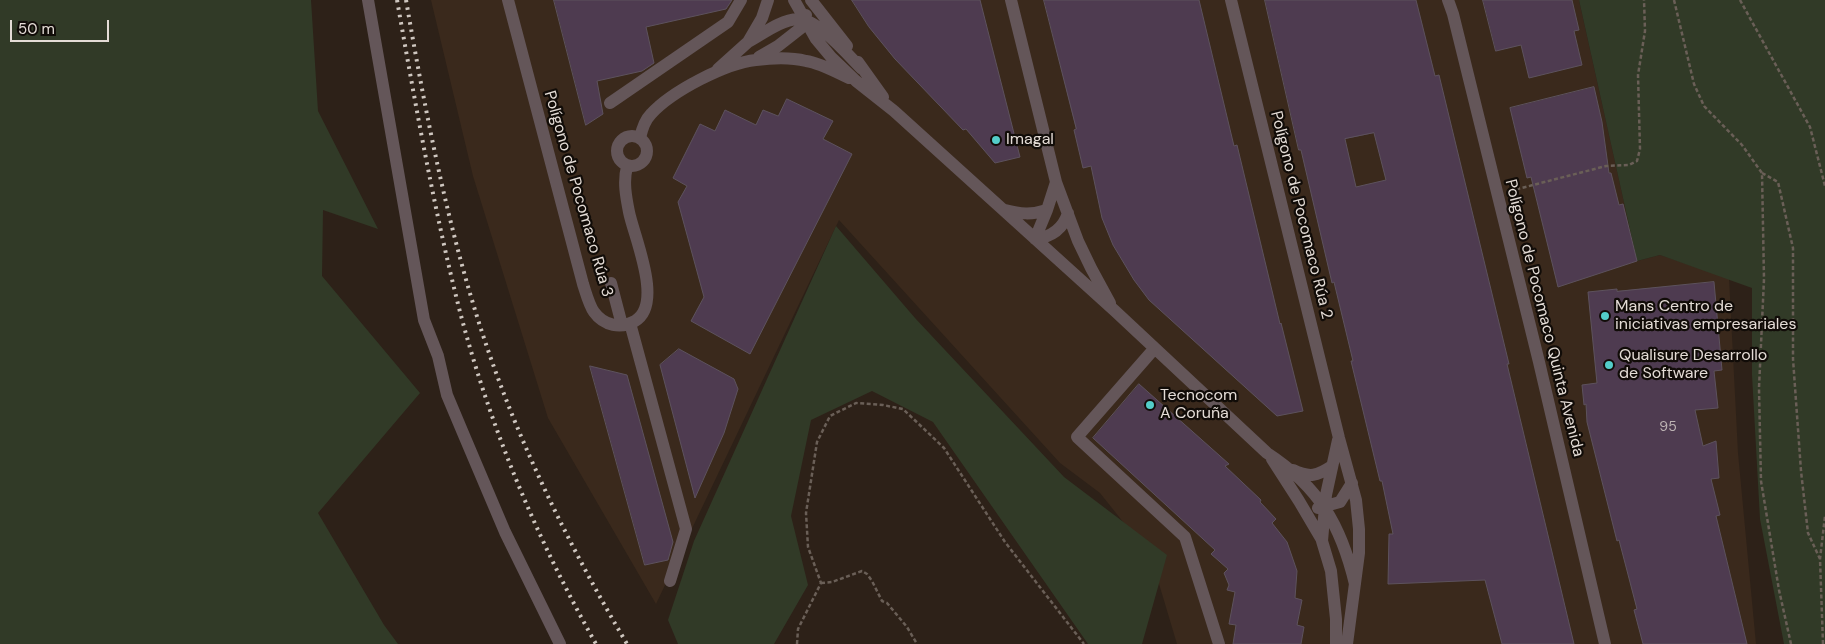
<!DOCTYPE html>
<html>
<head>
<meta charset="utf-8">
<style>
	body { margin:0 }
	#map { position:relative; width:1825px; height:644px; overflow:hidden; background:#2d2118; font-family:"DM Sans",sans-serif }
	canvas { display:block }
	.scale { position:absolute; left:10px; top:20px; width:99px; height:22px; box-sizing:border-box; border:2px solid #e4dcd6; border-top:0; padding-left:6px; font-size:15px; line-height:18px; white-space:nowrap; color:#e4dcd6; -webkit-text-stroke:4px #110c08; paint-order:stroke }
</style>
</head>
<body>
<div id="map">
<canvas width="1825" height="644"></canvas>
<div class="scale">50 m</div>
</div>
<script>
const ctx = document.querySelector('canvas').getContext('2d');
ctx.lineJoin = 'round';
function fill(path, color) { ctx.fillStyle = color; ctx.fill(path, 'evenodd'); }
function trace(path, color, width, dash) { ctx.strokeStyle = color; ctx.lineWidth = width; ctx.lineCap = dash ? 'butt' : 'round'; ctx.setLineDash(dash || []); ctx.stroke(path); }
function label(font, color, halo, rows, align = 'center') {
  ctx.font = font + ' "DM Sans",sans-serif'; ctx.lineWidth = 4.5; ctx.setLineDash([]); ctx.textBaseline = 'middle'; ctx.strokeStyle = halo; ctx.fillStyle = color; for (const [text, x, y, turn = 0] of rows) {
    ctx.save(); ctx.translate(x, y); ctx.rotate((+turn || 0) * Math.PI / 180); ctx.textAlign = isNaN(turn) ? turn : align; if (halo) ctx.strokeText(text, 0, 0); ctx.fillText(text, 0, 0); ctx.restore();
  }
}
fill(new Path2D(`
	M431,0H1579L1637,261L1660,255L1729,278L1738,453L1756,644H1177L1151,557L1100,493L1060,463L839,220L656,604L548,418L473,176Z`), '#3a291c');
fill(new Path2D(`
	M0,0H311L318,111L378,229L323,210L322,276L420,393L318,513L384,625L398,644H0Z
	M1579,0H1825V644H1784L1760,519L1752,375V288L1660,255L1637,261Z
	M836,226L915,318L1064,477L1167,555L1142,644H1088L933,422L872,391L811,420L791,516L808,585L774,644H678L668,620L694,541Z`), '#313a27');
const building = new Path2D(`
	M554,0H732L726,9L646,27L654,63L642,71L597,81L603,114L586,125Z
	M852,0H980L1020,157L995,163L966,129L963,130L895,59L869,27Z
	M1044,0H1199L1234,146L1237,145L1280,324L1281,323L1303,411L1277,416L1149,300L1134,280L1113,245L1102,218L1091,166L1083,168L1074,130L1076,129Z
	M1265,0H1416L1435,76L1439,75L1509,364H1507L1574,644H1502L1485,580L1388,584L1389,534H1393L1382,481H1380L1351,361H1353L1334,282L1332,283L1301,150H1299ZM1374,133L1386,180L1356,187L1345,139Z
	M1483,0H1572L1579,30L1574,31L1582,65L1529,78L1521,45L1496,51Z
	M1594,87L1602,122L1609,173H1611L1619,205L1623,204L1637,261L1558,287L1531,177L1527,178L1510,108Z
	M787,99L833,121L823,139L852,154L750,354L691,321L704,297L678,202L687,186L673,178L700,124L715,131L725,110L756,125L763,110L778,116Z
	M1714,282L1722,370L1714,371L1718,408L1695,410L1703,446L1716,441L1719,478L1711,479L1720,515L1716,516L1747,644H1643L1634,610L1637,609L1619,540L1617,541L1587,422L1586,404L1584,405L1582,385L1597,383L1588,292L1617,289V291Z
	M679,349L734,379L738,389L724,433L695,498L660,365Z
	M590,366L627,375L673,542L668,560L645,565Z
	M1139,384L1229,464L1225,466L1261,500L1260,502L1276,519L1272,523L1287,542L1297,571L1295,598L1302,600L1297,625L1304,627L1301,644H1233L1236,625L1229,624L1235,592L1227,590L1229,585L1224,573L1228,569L1211,554L1215,550L1093,438Z`);
fill(building, '#4e3b50');
trace(building, '#5d525d', 1);
trace(new Path2D(`
	M1674,0L1694,84L1704,106L1742,145L1762,173L1764,279L1759,388L1761,481L1779,590L1791,644
	M1740,0L1810,127L1825,186
	M1762,173L1778,182L1793,248V359L1801,471L1808,533L1820,559
	M1510,191L1606,166L1629,165L1637,161L1640,149L1638,75L1645,31L1644,0
	M821,583L832,582L862,571L867,574L872,581L882,601L887,603L907,627L917,644
	M797,644L798,629L821,583L808,547L806,513L817,442L830,416L856,403L883,405L903,409L944,448L1005,542L1084,644
	M1823,644L1820,559L1825,516`), '#6a5f57', 2.5, [4, 2.5]);
trace(new Path2D(`
	M368,0L424,320L438,356L447,395L463,433L505,532L560,644
	M508,0L583,284C586,293 589,305 594,312C604,326 621,329 635,321C664,304 634,237 629,212C626,197 623,181 627,167
	M794,0L816,39L831,57L856,81L894,111L1115,311L1267,453C1319,487 1341,525 1355,584
	M811,0L847,46
	M1011,0L1056,182L1078,241L1091,268L1110,303
	M1231,0L1339,438L1356,500L1359,529V553L1347,644
	M1448,0L1453,14L1539,362L1605,644
	M748,42C763,34 780,20 798,19C817,18 849,56 862,69
	M759,57L778,46L801,28L806,15
	M858,62L883,97
	M718,69L748,42L762,18L768,0
	M610,103L728,22L741,0
	M617 151a15 15 0 1 1 30 0a15 15 0 1 1-30 0Z
	M640,138C642,129 645,120 651,114C672,91 726,63 756,60C772,58 790,57 806,61C820,63 836,72 849,78
	M1005,210C1020,214 1032,215 1047,210L1056,182
	M1047,210L1035,239C1051,237 1063,229 1068,213
	M611,283L622,325
	M630,323L686,529L670,581
	M1154,349L1077,437L1185,537L1219,644
	M1272,459L1299,501L1322,540
	M1293,470C1310,478 1317,476 1332,466
	M1318,508L1340,502L1352,483
	M1336,644V619L1331,571L1322,541L1326,495L1338,440`), '#645659', 12);
trace(new Path2D(`
	M397,0C415,102 433,204 458,304C488,422 536,538 596,644
	M406,0C424,104 444,209 475,310C511,428 565,539 627,644`), '#cfc7c0', 4, [2.5, 5]);
for (const [x, y, r, color] of [
	[996,140,5,"#53cdc9"],
	[1605,316,5,"#53cdc9"],
	[1609,365,5,"#53cdc9"],
	[1150,405,5,"#53cdc9"]
]) { const dot = new Path2D(); dot.arc(x, y, r, 0, 2 * Math.PI); ctx.fillStyle = color; ctx.fill(dot); trace(dot, '#110c08', 2); }
label('14px', '#beb4b4', null, [
	["95",1668,427]
]);
label('16px', '#e4dcd6', '#110c08', [
	["Imagal",1006,140],
	["Mans Centro de",1615,307],
	["iniciativas empresariales",1615,325],
	["Qualisure Desarrollo",1619,356],
	["de Software",1619,374],
	["Tecnocom",1160,396],
	["A Coruña",1160,414]
], 'left');
label('16px', '#e4dcd6', '#110c08', [
	["Polígono de Pocomaco Rúa 3",578,194,74],
	["Polígono de Pocomaco Rúa 2",1301,215,76],
	["Polígono de Pocomaco Quinta Avenida",1544,318,76]
]);
</script>
</body>
</html>
